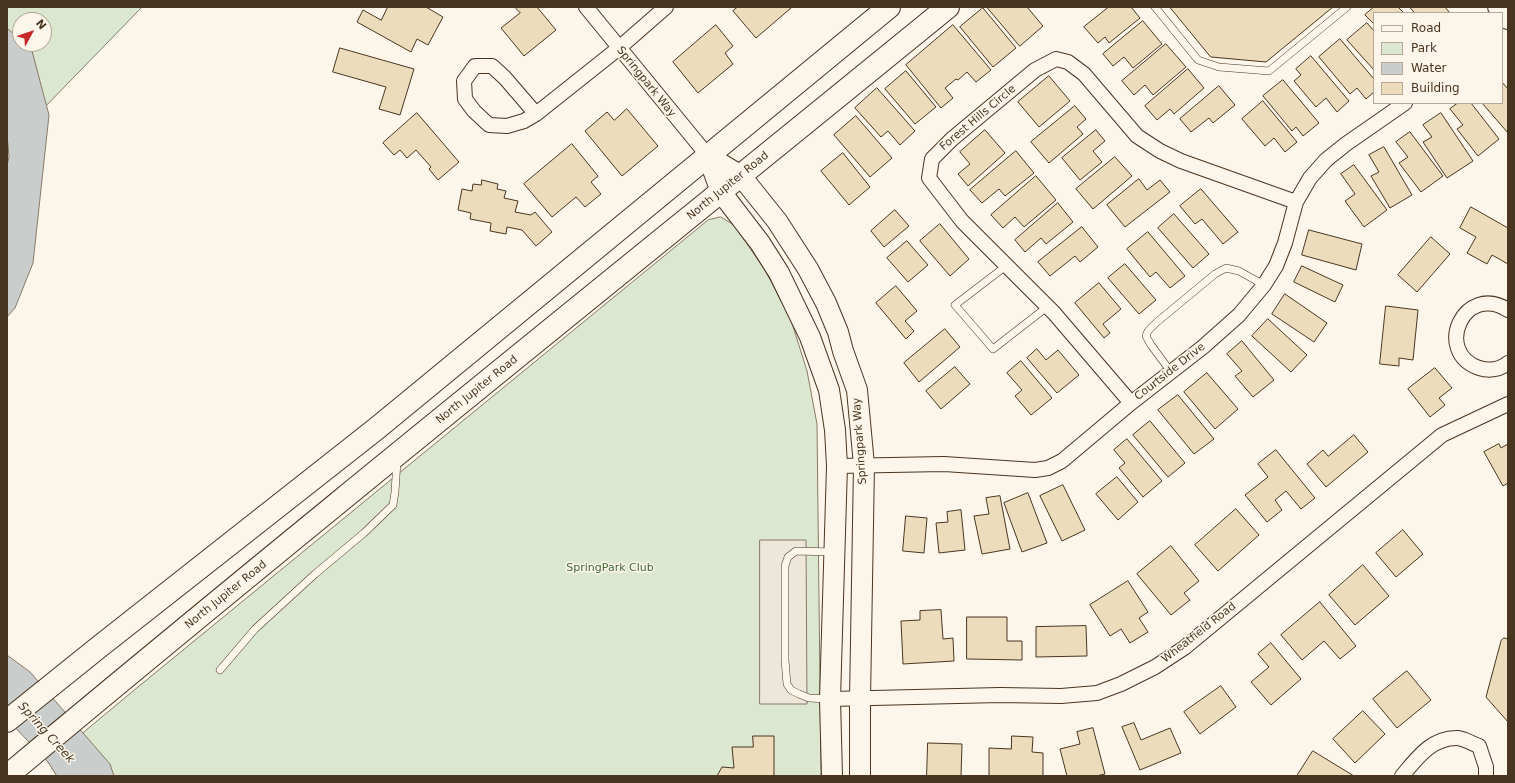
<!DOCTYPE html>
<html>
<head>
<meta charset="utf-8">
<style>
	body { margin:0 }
	#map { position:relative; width:1515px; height:783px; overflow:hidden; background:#fbf6e9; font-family:"DejaVu Sans",sans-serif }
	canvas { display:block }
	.frame { position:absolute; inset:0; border:8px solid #4a3520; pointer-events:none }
	.legend { position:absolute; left:1373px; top:12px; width:130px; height:92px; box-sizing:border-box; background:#fbf6e9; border:1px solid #b4a999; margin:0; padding:5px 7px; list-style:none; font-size:12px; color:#4a3520 }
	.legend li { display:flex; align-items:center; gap:8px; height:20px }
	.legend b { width:20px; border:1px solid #b4a999 }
	.north { position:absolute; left:12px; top:12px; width:40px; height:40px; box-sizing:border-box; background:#fbf6e9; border:1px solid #b4a999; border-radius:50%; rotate:50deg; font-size:11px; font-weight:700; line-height:16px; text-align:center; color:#4a3520 }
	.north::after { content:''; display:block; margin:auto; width:14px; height:18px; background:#c62828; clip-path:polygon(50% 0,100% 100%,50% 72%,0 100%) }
</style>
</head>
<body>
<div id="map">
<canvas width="1515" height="783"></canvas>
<div class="frame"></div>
<ul class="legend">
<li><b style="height:5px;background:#fbf6e9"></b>Road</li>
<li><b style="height:11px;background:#dce7d0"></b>Park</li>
<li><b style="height:11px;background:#c9cecd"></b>Water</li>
<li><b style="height:11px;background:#ecdcbc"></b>Building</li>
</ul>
<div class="north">N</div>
</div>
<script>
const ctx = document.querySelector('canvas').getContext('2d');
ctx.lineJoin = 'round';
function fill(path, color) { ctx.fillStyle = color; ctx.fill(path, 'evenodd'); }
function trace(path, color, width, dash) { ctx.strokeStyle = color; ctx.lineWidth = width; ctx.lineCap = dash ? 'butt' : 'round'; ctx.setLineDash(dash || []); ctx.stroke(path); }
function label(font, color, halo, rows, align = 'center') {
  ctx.font = font + ' "DejaVu Sans",sans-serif'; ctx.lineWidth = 3; ctx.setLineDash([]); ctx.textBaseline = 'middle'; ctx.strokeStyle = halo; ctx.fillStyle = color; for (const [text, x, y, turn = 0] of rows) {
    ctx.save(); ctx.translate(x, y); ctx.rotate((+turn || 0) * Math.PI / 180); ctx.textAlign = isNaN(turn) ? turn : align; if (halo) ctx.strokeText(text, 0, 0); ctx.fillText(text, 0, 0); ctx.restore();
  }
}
const green = new Path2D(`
	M7,7H142L7,146ZM20,20H44V44H20Z
	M721,217L734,225L765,270L791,320L807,371L817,424L821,776H57L48,762L127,696L708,220Z`);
fill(green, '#dce7d0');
trace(green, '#887966', 1);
const parking = new Path2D(`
	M760,540H806L807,704H760Z`);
fill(parking, '#ede7d9');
trace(parking, '#887966', 1);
const water = new Path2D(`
	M7,28L20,40V44H25L32,51L49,115L33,263L15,308L7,317V165L9,157L7,134Z
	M7,655L30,672L110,764L114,776H57L48,762L7,719Z`);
fill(water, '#c9cecd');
trace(water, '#887966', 1);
const building = new Path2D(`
	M388,7H426L443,17L428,45L417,39L411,52L357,22L363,10L381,20Z
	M515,7H537L556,30L524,56L501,28L520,13Z
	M738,7H790L791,8L756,38L733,11Z
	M987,7H1027L1043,26L1020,46Z
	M1109,7H1131L1140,18L1109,43L1105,37L1098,43L1084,27Z
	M1170,7H1333L1266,62L1211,57Z
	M1374,7H1398L1404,13H1374V24L1365,15Z
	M1410,7H1445L1450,13H1415Z
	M983,8L1016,48L993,67L960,27Z
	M1143,21L1162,44L1133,68L1124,57L1113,66L1103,54Z
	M1367,23L1374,31V70L1347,40Z
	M716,25L733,46L725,53L733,64L698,93L673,62Z
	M953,25L991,70L976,82L967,72L958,80L956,79L945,88L953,98L941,108L906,65Z
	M1340,39L1374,79V92L1366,99L1357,88L1350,94L1319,57Z
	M1166,44L1186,67L1153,95L1145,85L1134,95L1122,81Z
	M340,48L414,69L400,115L379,109L386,87L333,72Z
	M1311,56L1349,101L1337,112L1326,98L1316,107L1294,81L1301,75L1296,69Z
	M1188,69L1204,88L1174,114L1170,109L1157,120L1145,106Z
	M906,71L936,107L915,124L885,89Z
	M1049,76L1070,101L1039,127L1018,102Z
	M1283,80L1319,123L1303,136L1296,127L1292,131L1263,96Z
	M1502,82L1508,89V133L1482,103H1502Z
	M1219,86L1235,105L1213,123L1209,118L1191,132L1180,119Z
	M877,88L915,131L900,145L888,131L881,137L855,108Z
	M1263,101L1297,142L1285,152L1274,138L1265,146L1242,119Z
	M1458,103H1471L1499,139L1478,156L1457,129L1463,125L1450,109Z
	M1075,106L1086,119L1077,127L1083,134L1049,163L1031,142Z
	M627,109L658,146L622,176L585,131L607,112L614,120Z
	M417,113L459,162L438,180L429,169L431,167L416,150L407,158L400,150L394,155L383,143Z
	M1441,113L1473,161L1447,178L1423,142L1432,137L1423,125Z
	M856,116L892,158L870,177L834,135Z
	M985,130L1005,153L968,186L958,174L970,164L960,152Z
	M1096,130L1105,141L1093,151L1102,162L1080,180L1062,158Z
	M1410,132L1443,176L1421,192L1399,163L1408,157L1396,142Z
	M572,144L598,176L591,182L601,194L585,207L576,197L552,217L524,184Z
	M1384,147L1412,195L1390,208L1371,176L1379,172L1369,155Z
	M1016,151L1034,173L1005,196L999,189L982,203L970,190Z
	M843,153L870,187L849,205L821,171Z
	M1115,157L1132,176L1093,209L1076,189Z
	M1354,165L1387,210L1364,227L1345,201L1355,194L1341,174Z
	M1036,176L1056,200L1024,227L1015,217L1003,228L991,215Z
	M1139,179L1147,190L1160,180L1170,192L1125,227L1107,205Z
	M482,180L498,184L497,189L506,191L504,198L518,201L515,212L531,215L535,212L552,232L536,246L522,230L507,227L506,234L490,231L491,223L470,219L471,213L458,210L462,189L472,191L473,184L481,185Z
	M1201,189L1238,232L1223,244L1202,219L1195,224L1180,206Z
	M1058,203L1073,222L1046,244L1041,238L1025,252L1015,240Z
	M1471,207L1508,228V264L1492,255L1487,264L1467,253L1476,237L1460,228Z
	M895,210L909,226L884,247L871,231Z
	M1174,214L1209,254L1193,268L1158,228Z
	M940,224L969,259L950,276L920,241Z
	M1082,227L1098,247L1080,262L1075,256L1050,276L1038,262Z
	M1309,230L1362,244L1356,270L1302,255Z
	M1148,232L1185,276L1170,288L1156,272L1150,277L1127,249Z
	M1431,237L1450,254L1417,292L1398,275Z
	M907,241L928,265L908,282L887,258Z
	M1125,264L1156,300L1139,314L1108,278Z
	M1302,266L1343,285L1335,302L1294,282Z
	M1099,283L1121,309L1103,324L1110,333L1104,338L1075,303Z
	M896,286L917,311L905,321L914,331L906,339L876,303Z
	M1285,294L1327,323L1314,342L1272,314Z
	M1386,306L1418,310L1413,360L1399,358V366L1380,364Z
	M1268,319L1307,355L1291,372L1252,336Z
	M945,329L960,347L919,382L904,363Z
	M1242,341L1274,380L1253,397L1235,376L1242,371L1227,354Z
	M1037,349L1046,360L1058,350L1079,375L1057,393L1027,358Z
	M1021,361L1052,398L1031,415L1015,396L1022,390L1007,373Z
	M955,367L970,384L941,409L926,391Z
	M1435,368L1452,388L1439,398L1445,405L1430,417L1408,389Z
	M1207,373L1238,409L1215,429L1184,392Z
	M1178,395L1214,439L1194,454L1158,410Z
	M1150,421L1185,463L1168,477L1133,435Z
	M1354,435L1368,452L1326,487L1307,464L1323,450L1328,456Z
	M1127,439L1162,481L1143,497L1119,468L1125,463L1114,450Z
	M1499,444L1501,448L1508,444V483L1503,486L1484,452Z
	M1276,450L1315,498L1301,509L1286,491L1275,500L1282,510L1267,522L1245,495L1268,477L1258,464Z
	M1117,477L1138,502L1118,520L1096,494Z
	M1063,485L1085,530L1062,541L1040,496Z
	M1028,493L1047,543L1022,552L1004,503Z
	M1000,496L1010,549L982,554L974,516L989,514L986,498Z
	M1236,509L1259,535L1218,571L1195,545Z
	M961,510L965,550L939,553L936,523L948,522L947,512Z
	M906,516L927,518L924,553L903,551Z
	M1403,530L1423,554L1396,577L1376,553Z
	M1171,546L1199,581L1184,593L1190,600L1171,615L1137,574Z
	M1363,565L1389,596L1355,625L1329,595Z
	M1128,581L1148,612L1139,618L1148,632L1130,643L1121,629L1110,636L1090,605Z
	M1320,602L1356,646L1340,659L1324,641L1302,660L1281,635Z
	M941,610L943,639L953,638L954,661L903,664L901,621L920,620V611Z
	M967,617H1007V641H1022V660L967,659Z
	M1086,626L1087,656L1036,657V627Z
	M1504,638L1508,639V722L1486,697L1501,641Z
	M1271,643L1301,679L1271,705L1251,682L1269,667L1258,654Z
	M1407,671L1431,700L1397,728L1373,699Z
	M1221,686L1236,707L1200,734L1184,712Z
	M1363,711L1385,734L1355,763L1333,739Z
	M1134,723L1141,740L1170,728L1181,753L1140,770L1122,727Z
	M1093,728L1105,774L1096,776H1067L1060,749L1080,744L1077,732Z
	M753,736H774V776H717L722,767L734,768L732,747H753Z
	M1012,736L1033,737L1032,752L1043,753V776H989V748L1011,749Z
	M928,743L962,744L961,776H927Z
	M1313,751L1354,776H1297Z`);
fill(building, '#ecdcbc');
trace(building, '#4a3520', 1);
const lane = new Path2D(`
	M1155,7L1198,60L1219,67L1269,71L1347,7
	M1006,266L955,305L993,349L1047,307
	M1171,372L1151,345L1146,336L1148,331L1157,322L1215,274L1226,268L1239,271L1264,285
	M220,670L255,629L315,574L364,533L393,505L395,492L397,461
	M828,699L809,698L799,694L791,690L787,684L785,660V566L788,557L796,551L834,552`);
const street = new Path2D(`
	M586,7L708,156
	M475,66H492L505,78L536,114L524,121L507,126L489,125L474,111L465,99L464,81Z
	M536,114L619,48L666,7
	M1508,310C1464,282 1433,352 1479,368C1489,371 1499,370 1508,363
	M1131,403L1054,313L962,221L929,178L932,159L952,139L1035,70L1056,59L1068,62L1084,74L1137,136L1160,151L1181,161L1296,202
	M837,466L944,464L1035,470L1048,468L1062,461L1131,403L1203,347L1239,315L1264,285L1276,266L1285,243L1296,202L1310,178L1326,160L1346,144L1405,103
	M830,699L1000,695L1061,696L1097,693L1121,684L1155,667L1184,648L1442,435L1508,404
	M1402,776C1417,758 1432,737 1458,738C1465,739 1473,744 1479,746L1486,767V776`);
const secondary = new Path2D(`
	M1498,7L1508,19
	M708,156L741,176L777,221L808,269L826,303L838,332L843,351L857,390L864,465L860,699V776
	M708,156L721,192L760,243L779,273L810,337L829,390L835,430L837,466L830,699L832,776`);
const primary = new Path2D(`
	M7,721L99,647L376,429L889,7
	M7,776C318,516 634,263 948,7`);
trace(lane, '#4a3520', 8);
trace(street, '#4a3520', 16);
trace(secondary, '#4a3520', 22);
trace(primary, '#4a3520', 24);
trace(lane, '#fbf6e9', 7);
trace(street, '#fbf6e9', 14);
trace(secondary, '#fbf6e9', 20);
trace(primary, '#fbf6e9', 22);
label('11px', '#4a3520', '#fbf6e9', [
	["Springpark Way",646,82,51],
	["Forest Hills Circle",978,118,-40],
	["North Jupiter Road",728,186,-39],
	["Courtside Drive",1170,372,-38],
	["North Jupiter Road",477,390,-39],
	["Springpark Way",860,441,-94],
	["North Jupiter Road",226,595,-39],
	["Wheatfield Road",1199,633,-38]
]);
label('11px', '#436837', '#fbf6e9', [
	["SpringPark Club",610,568]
]);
label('italic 12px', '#4a3520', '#fbf6e9', [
	["Spring Creek",46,733,48]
]);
</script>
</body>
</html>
